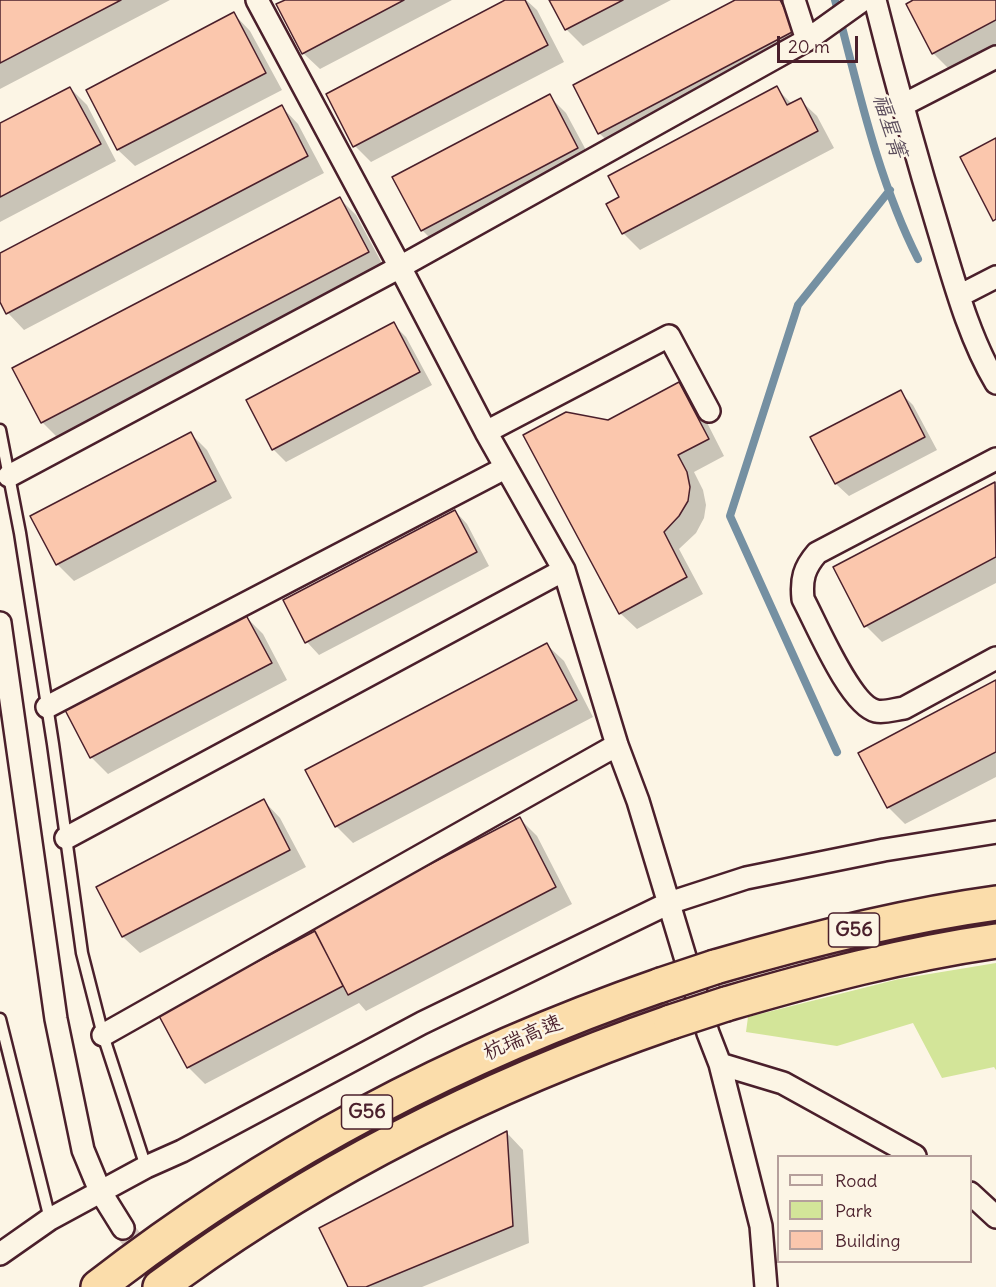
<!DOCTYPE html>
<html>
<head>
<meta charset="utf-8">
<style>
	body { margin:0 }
	#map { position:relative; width:996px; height:1287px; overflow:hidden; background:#fcf5e5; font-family:Delius,sans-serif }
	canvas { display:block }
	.legend { position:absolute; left:777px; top:1155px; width:195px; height:108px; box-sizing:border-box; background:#fcf5e5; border:2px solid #b59f9b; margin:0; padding:8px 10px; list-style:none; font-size:18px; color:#4a1f2b }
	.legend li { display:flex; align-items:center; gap:12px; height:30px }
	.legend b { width:30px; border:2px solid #b59f9b }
	.scale { position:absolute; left:777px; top:36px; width:81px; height:27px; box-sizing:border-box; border:3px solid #4a1f2b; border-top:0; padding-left:8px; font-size:18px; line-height:21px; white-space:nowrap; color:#4a1f2b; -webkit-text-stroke:4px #fcf5e5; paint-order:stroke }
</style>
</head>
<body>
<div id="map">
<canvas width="996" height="1287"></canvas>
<ul class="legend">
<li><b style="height:8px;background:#fcf5e5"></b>Road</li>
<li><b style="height:16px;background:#d3e599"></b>Park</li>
<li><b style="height:16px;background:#fbc7ad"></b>Building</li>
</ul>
<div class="scale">20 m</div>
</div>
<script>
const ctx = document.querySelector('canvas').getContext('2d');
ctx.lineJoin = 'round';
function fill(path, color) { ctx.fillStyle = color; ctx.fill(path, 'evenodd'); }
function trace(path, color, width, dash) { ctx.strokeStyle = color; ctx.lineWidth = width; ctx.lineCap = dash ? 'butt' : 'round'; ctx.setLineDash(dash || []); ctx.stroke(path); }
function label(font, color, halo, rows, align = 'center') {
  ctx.font = font + ' Delius,"LXGW WenKai TC",sans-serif'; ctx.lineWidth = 5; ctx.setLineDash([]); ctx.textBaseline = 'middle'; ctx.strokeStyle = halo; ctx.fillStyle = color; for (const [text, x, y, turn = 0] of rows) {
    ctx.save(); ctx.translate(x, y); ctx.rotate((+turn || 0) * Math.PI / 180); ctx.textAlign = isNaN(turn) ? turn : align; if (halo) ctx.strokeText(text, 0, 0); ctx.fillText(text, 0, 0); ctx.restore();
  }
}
fill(new Path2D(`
	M996,963V1070L994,1067L942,1078L913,1023L837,1046L746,1032L748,1017L899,979Z`), '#d3e599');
fill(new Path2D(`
	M0,0H170L0,89Z
	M288,0H452L320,69L303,53Z
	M508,0H526L537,10L564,62L371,162L355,146Z
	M551,0H671L583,46L566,29Z
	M739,0H786L811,48L616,149L599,133Z
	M917,0H996V46L950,70L933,53Z
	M234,14L250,31L282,90L135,166L118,150L88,91Z
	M70,88L87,105L116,161L0,222V125Z
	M776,88L792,104L800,100L817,116L834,148L640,250L623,233L608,204Z
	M549,96L566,113L594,165L439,247L422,230Z
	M282,107L298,124L324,173L24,330L8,313L0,299V255Z
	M340,199L356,215L385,269L59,439L42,422Z
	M393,324L406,337L432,385L286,462L273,449Z
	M679,384L696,401L724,456L694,472L703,490L706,505L704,518L696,533L679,549L703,594L637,629L620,613L608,422Z
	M900,392L913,405L937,450L849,496L836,484L812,438Z
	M191,434L207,450L232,498L74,581L57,564Z
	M994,484L996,486V583L882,642L866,626Z
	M455,511L467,524L489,566L319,655L307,642Z
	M246,617L263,634L287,680L108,774L91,757Z
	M547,645L564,661L593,717L353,843L336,826L307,770Z
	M996,682V777L905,824L889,808L860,753Z
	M264,801L280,818L306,867L140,953L123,937L98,888Z
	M520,819L537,836L572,904L366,1011L359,1003L205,1084L188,1067L160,1014L317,932Z
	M507,1133L523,1150L529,1243L422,1287H349Z`), '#0003');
trace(new Path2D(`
	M835,0C858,87 877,178 918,259
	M837,752L730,516L798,305L890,190`), '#7590a2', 8);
const building = new Path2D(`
	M0,0H121L0,63Z
	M285,0H404L302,54L276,4Z
	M505,0H525L548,45L353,147L326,94Z
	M549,0H623L565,30Z
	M735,0H780L796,30L598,134L573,85Z
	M913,0H996V20L932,54L906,4Z
	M234,12L266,73L117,150L86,90Z
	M777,86L787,105L801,98L818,131L622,234L606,204L619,197L608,176Z
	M70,87L101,144L0,197V123Z
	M550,94L578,148L421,231L392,177Z
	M282,105L308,156L6,314L0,302V253Z
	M996,138V219L993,221L960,157Z
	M340,197L369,252L41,423L12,368Z
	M394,322L420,372L272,450L246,400Z
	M679,382L709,439L678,455L687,472L690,487L688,501L679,516L664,532L687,577L619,614L523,435L566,412L608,420Z
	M901,390L925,437L835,484L810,437Z
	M191,432L216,481L56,565L30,516Z
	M995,482L996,557L864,627L833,567Z
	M455,510L477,552L305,643L283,600Z
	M246,615L272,663L90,758L65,710Z
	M547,643L577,700L335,827L305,770Z
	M996,680V752L887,808L858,753Z
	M264,799L290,850L122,937L96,887Z
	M520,817L556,887L348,995L312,926Z
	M315,931L343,986L187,1068L158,1014Z
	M507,1131L513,1226L366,1287H348L319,1228Z`);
fill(building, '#fbc7ad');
trace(building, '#4a1f2b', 1.5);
trace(new Path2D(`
	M123,1228L169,1287`), '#d8cac0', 21, [21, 10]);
const lane = new Path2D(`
	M0,430L20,533L53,744L82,953L103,1035L146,1167
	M0,1019L50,1219`);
const street = new Path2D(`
	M257,0L400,267L486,432L564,570L617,745L638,801L708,1033L720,1064L761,1226L766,1287
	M794,0L807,40
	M875,0C895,80 917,159 941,238C956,288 970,339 996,383
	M901,106L996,57
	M959,296L996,277
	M486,432L669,336L709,411
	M996,459L817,553C804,568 801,579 803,599C816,623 850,705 876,711C885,713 895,709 904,708L996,658
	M9,476L400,267L807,40L863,0
	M0,623L56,1019L83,1150L100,1191L123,1228
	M47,707L505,468
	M66,838L564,570
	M103,1035L617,745
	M720,1064L783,1083L915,1156
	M970,1193L996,1217
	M0,1254L50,1219L146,1167L182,1151L422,1023L669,903L746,878L884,850L996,832`);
const highway = new Path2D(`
	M715,967C807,940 901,916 996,903
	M726,1004C815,978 905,954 996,941
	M98,1287C268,1155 458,1055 661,985
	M160,1287C315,1172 489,1085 671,1022`);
trace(lane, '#4a1f2b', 15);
trace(street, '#4a1f2b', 26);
trace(highway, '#4a1f2b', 38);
trace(lane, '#fcf5e5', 10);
trace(street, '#fcf5e5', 21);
trace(highway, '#fbddab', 33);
const highwayBridge = new Path2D(`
	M661,985L715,967
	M671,1022L726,1004`);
trace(highwayBridge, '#4a1f2b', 38, []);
trace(highwayBridge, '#fbddab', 33);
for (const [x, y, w] of [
	[854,930,51],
	[367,1112,51]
]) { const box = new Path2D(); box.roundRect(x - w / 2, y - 17, w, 34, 4.5); ctx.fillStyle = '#fcf5e5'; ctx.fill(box); trace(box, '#4a1f2b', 1.5); }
label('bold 20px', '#4a1f2b', null, [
	["G56",854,930],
	["G56",367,1112]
]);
label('21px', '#4a1f2b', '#fcf5e5', [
	["杭瑞高速",523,1038,-23]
]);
label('italic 22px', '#5c4e5d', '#fcf5e5', [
	["福星箐",889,126,73]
]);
</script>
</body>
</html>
